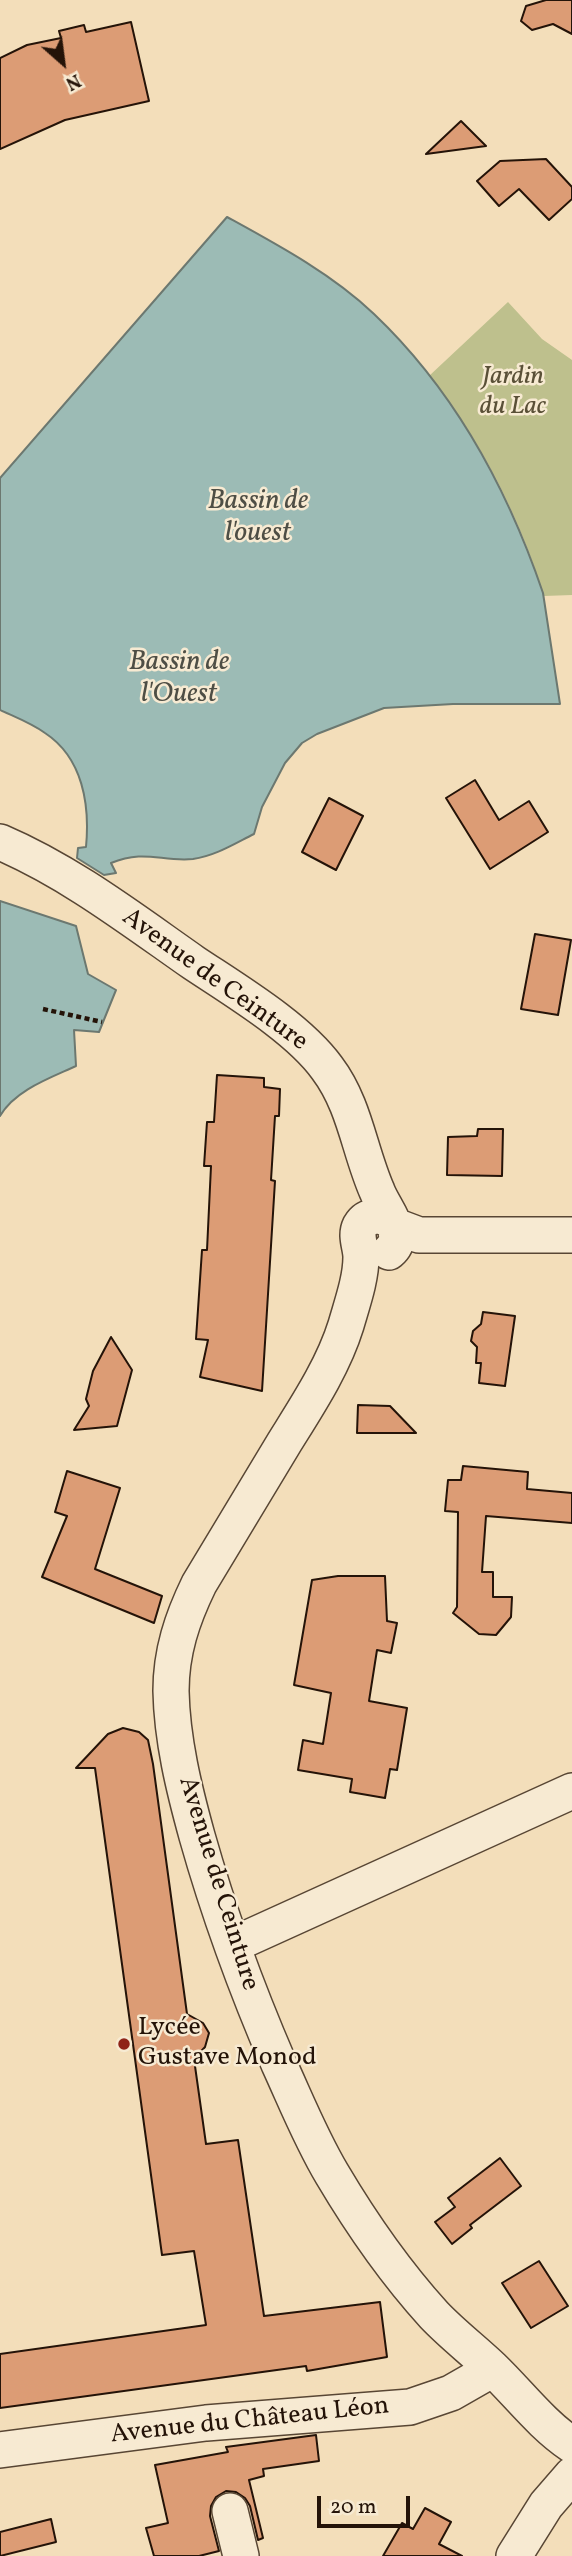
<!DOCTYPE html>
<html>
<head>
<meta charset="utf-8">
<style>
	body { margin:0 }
	#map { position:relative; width:572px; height:2556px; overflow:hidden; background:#f3deba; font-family:Vollkorn,serif }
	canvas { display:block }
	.north { position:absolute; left:28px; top:28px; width:70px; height:70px; -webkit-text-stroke:5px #f7ead2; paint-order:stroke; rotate:152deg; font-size:19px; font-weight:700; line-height:28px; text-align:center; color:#241308 }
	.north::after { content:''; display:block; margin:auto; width:24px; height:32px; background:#241308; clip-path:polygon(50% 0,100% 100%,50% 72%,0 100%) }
	.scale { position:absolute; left:317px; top:2496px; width:93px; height:32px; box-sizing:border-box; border:4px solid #241308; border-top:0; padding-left:9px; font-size:21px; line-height:24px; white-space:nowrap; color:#241308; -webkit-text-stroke:5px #f7ead2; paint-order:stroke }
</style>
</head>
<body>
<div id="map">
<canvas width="572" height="2556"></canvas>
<div class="north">N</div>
<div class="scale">20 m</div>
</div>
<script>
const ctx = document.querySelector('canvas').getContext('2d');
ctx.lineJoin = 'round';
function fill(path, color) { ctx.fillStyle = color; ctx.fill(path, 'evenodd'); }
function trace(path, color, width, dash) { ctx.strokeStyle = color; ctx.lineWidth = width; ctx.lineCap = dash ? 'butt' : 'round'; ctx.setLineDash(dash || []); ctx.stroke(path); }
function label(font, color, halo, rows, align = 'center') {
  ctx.font = font + ' Vollkorn,serif'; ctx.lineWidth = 5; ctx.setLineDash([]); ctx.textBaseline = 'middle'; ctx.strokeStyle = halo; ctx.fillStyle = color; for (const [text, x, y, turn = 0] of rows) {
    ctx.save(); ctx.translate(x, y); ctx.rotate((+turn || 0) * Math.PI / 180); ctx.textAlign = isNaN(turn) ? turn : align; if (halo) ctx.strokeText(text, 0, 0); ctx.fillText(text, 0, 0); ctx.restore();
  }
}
fill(new Path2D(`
	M508,302L542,339L572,360V595L544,596C521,521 480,437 429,376Z`), '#bec08d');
const water = new Path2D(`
	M227,217C278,245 332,274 374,314C454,390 508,490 543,593L560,704H453L384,708L317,734L302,743L285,763L262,807L254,834C234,844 215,856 193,859C161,862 145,849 111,863L116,873L104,875L77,858L78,848L86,847C90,805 83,758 45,733C31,723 15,717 0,710V478Z
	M0,901L76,926L88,974L116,990L99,1032L74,1030L76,1066C50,1078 15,1090 0,1116Z`);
fill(water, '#9cbbb5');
trace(water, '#6c7870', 2);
const building = new Path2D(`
	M546,0H572V34L553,24L532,30L521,21L526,6Z
	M131,22L149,101L65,120L0,149V58L27,45L61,38L59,31L84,25L86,32Z
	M461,121L486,146L426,154Z
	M546,159L572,187V199L549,220L519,189L499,206L477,181L500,161Z
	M475,780L499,820L529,801L548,832L490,869L446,798Z
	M329,798L363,816L336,870L302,852Z
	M535,934L571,940L558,1015L521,1009Z
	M217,1075L264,1078V1087L280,1089L279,1116H275L271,1180L275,1181L262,1391L200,1377L208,1340L196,1339L202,1250H207L211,1166H204L207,1122H214Z
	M478,1129H503L502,1176L447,1175L448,1137L477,1136Z
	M483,1312L515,1316L505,1386L479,1383L481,1363H476L477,1347L471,1341L473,1331L481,1324Z
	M111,1337L132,1370L117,1426L74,1430L89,1406L86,1399L93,1371Z
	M358,1405L390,1406L416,1433H357Z
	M463,1466L528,1472L527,1489L572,1493V1523L486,1516L482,1572H493V1597H512L511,1617L496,1635L479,1634L453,1613L457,1607L458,1512L445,1511L448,1480H461Z
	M67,1471L120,1488L95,1569L162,1596L154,1623L42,1577L67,1516L55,1512Z
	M338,1576H385L387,1621L397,1623L391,1653L377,1650L369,1701L407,1708L397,1770L390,1769L385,1798L350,1792L352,1779L298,1770L303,1740L323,1744L331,1693L294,1685L312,1580Z
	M123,1728L139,1732L148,1740L153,1764L187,2014L203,2023L209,2033L205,2047L194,2059L206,2144L238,2140L264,2316L380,2302L387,2357L307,2371L306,2366L0,2408V2354L206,2325L194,2251L162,2255L95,1768H76L108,1734Z
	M500,2158L521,2186L470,2225L472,2228L452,2244L435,2222L455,2207L448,2198Z
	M539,2261L568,2306L531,2328L502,2283Z
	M316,2435L319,2461L263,2469L264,2476L249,2480L263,2538L258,2540L250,2506L245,2498L236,2492L226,2491L216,2497L211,2506L210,2516L219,2551L199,2556H154L146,2528L168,2523L155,2465L228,2452L226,2447Z
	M425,2508L451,2522L439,2544L462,2556H383L402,2523L413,2529Z
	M51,2519L56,2542L0,2556V2532Z`);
fill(building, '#dc9c75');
trace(building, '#241308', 2);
const minor = new Path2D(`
	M0,842C70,872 131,919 194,963C236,991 298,1028 327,1068C355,1105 359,1150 377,1191C384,1210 409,1235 389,1252
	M392,1221C382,1214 367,1214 360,1226C355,1236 361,1247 361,1257C361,1279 352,1304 346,1325C333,1367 307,1406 284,1443C256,1490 227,1537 199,1584C182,1619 171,1652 171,1691C172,1740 184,1789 197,1836C219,1914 247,1990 279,2064C296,2101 311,2139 332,2174C361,2223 395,2272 434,2315C452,2334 473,2350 492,2368C519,2394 541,2424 572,2445
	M395,1226L419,1235H572
	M248,1938L572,1791
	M0,2450L206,2423L410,2407L451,2393L493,2369
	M230,2511L241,2556
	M514,2556L546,2505L572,2475`);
trace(minor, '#584634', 38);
trace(new Path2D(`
	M43,1009L102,1022`), '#241308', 4.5, [5, 3.5]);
trace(minor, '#f7ead2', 35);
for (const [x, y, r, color] of [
	[124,2044,7,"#8f2418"]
]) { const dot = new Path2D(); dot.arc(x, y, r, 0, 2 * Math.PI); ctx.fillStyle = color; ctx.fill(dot); trace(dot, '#f7ead2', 2.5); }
label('italic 26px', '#5a5037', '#f7ead2', [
	["Jardin",513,378],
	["du Lac",513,408]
]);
label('26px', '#241308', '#f7ead2', [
	["Avenue de Ceinture",214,981,36],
	["Avenue de Ceinture",217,1884,73],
	["Avenue du Château Léon",250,2422,-6]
]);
label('26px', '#241308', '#f7ead2', [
	["Lycée",138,2029],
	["Gustave Monod",138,2059]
], 'left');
label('italic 28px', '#4e4e45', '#f7ead2', [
	["Bassin de",258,503],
	["l'ouest",258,535],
	["Bassin de",179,664],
	["l'Ouest",179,696]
]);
</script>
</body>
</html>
